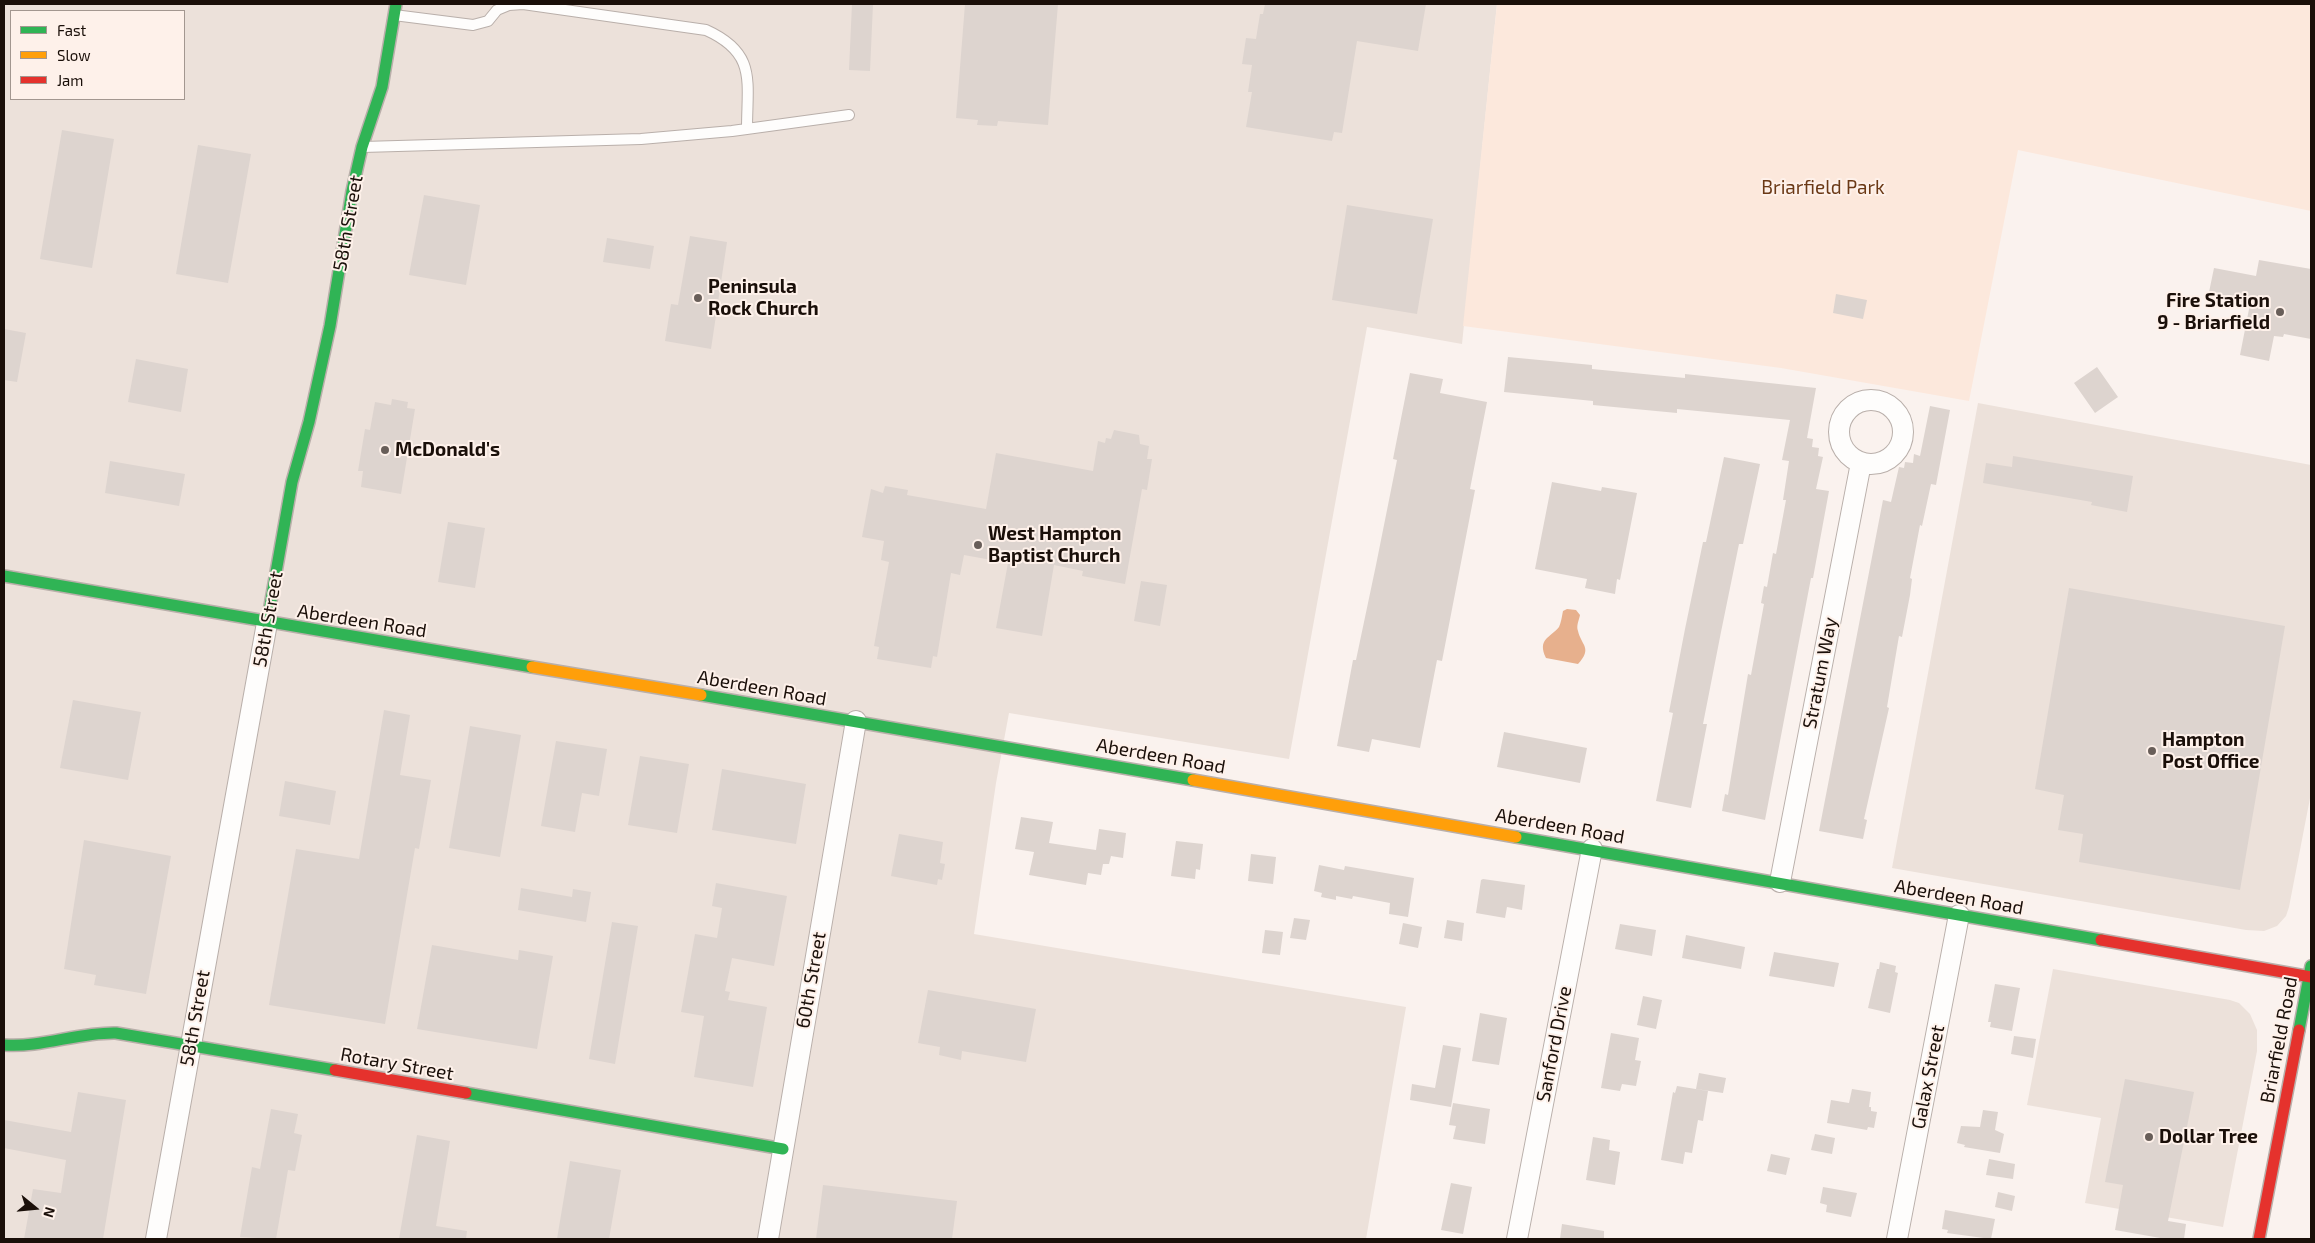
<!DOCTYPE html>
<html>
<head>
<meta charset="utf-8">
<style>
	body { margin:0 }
	#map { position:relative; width:2315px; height:1243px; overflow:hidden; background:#faf2ee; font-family:"Exo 2",sans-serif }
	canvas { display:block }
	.frame { position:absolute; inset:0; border:5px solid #1a0f09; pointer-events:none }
	.legend { position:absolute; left:10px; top:10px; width:175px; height:90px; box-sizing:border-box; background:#fef1ea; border:1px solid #a39790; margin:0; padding:6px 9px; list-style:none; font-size:15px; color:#1a0f09 }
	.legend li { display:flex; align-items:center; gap:10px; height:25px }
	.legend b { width:25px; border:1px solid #a39790 }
	.north { position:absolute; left:10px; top:1183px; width:50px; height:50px; -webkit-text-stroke:4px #fef1ea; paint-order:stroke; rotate:107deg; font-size:14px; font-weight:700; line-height:20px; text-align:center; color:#1a0f09 }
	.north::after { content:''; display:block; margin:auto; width:18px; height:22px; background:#1a0f09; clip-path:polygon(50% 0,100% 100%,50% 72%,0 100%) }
</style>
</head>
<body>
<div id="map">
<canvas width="2315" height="1243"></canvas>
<div class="frame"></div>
<ul class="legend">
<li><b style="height:6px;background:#30b455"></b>Fast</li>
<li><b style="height:6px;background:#ff9f0a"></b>Slow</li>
<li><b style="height:6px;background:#e5322d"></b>Jam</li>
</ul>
<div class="north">N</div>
</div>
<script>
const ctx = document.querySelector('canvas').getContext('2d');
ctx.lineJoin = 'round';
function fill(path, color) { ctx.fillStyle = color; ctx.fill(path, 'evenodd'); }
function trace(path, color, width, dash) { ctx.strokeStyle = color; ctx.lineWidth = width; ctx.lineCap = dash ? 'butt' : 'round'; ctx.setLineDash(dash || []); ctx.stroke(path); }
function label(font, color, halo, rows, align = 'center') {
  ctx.font = font + ' "Exo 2",sans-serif'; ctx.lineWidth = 4; ctx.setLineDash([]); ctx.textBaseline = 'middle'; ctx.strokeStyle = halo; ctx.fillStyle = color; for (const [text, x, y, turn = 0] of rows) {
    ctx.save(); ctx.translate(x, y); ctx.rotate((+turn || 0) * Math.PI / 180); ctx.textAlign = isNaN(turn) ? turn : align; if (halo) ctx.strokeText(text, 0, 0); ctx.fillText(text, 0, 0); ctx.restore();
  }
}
fill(new Path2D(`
	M4,4H1497L1462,344L1367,327L1289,759L1009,713L996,783L974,934L1406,1007L1366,1239H4ZM11,11H184V99H11Z
	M1978,403L2311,465V793L2289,907L2286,916L2277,926L2264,931L2246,930L1892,868Z
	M2053,969L2230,1000L2239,1003L2250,1014L2257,1030V1051L2223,1227L2085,1203L2101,1118L2027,1105Z`), '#ece1da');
fill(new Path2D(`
	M1497,4H2311V211L2018,150L1969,401L1781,368L1463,326Z`), '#fce8dc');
fill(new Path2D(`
	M1567,609L1576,610L1580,615C1579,620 1576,626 1578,631C1581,645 1593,648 1578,664L1546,658C1537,639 1550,638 1559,627C1561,623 1562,616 1563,611Z`), '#e7b08d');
fill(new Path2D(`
	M852,4H873L870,71L849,70Z
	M965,4H1058L1048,125L998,121L997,126L977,125L978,120L956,118Z
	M1265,4H1426L1418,51L1357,41L1342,133L1334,132L1332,141L1246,127L1252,92H1248L1252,65L1242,64L1246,38L1256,39L1260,14H1263Z
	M62,130L114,139L92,268L40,259Z
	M198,145L251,154L228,283L176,274Z
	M424,195L480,205L466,285L409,275Z
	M1347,205L1433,219L1417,314L1332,300Z
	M690,236L727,242L711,349L665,341L671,304L678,305Z
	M607,238L654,246L650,269L603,262Z
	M2259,260L2311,269V339L2284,334L2283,337L2274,336L2269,361L2240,355L2250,304L2208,297L2214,268L2256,276Z
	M1836,294L1867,300L1863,319L1833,313Z
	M4,329L26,333L17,382L4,380Z
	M1508,357L1592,365V369L1685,378V374L1816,388L1807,438L1813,439L1812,447L1819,448L1818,456L1823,457L1816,489L1829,491L1813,578H1811L1765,820L1722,811L1725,794L1728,795L1748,674L1751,675L1764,604L1761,603L1764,586L1767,587L1773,553L1776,554L1786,500H1783L1789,461L1782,460L1790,420L1677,409V413L1593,405V401L1504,392Z
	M136,359L188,369L181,412L128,402Z
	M2097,367L2118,397L2095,413L2074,383Z
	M1410,373L1443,379L1440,393L1487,402L1470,489L1475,490L1458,578L1442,661L1437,660L1420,748L1372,739L1369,752L1337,746L1353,660H1356L1376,565L1397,460L1393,459Z
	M392,399L408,402L407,408L415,409L401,494L361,487L363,471H358L365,429L370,430L375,402L391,405Z
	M1930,406L1950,410L1936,485L1931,484L1922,526L1920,525L1910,578L1912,579L1910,595L1902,637L1899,636L1887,707L1889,708L1864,819L1867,820L1863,839L1819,831L1883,500L1891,502L1899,467L1904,468L1905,462L1913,463L1914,454L1920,456Z
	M1114,430L1139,435L1140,444L1149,446L1147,459H1152L1147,490L1142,489L1125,584L1082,576L1083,571L1054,565L1042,636L996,628L1008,563L964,555L960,575L951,573L937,657L933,656L931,668L877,659L879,647L874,646L889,562L881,560L884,541L862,537L871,489L883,493L885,486L908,490L907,495L986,509L996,453L1093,471L1098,441L1105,443L1106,438L1111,439Z
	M2013,456L2133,476L2127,512L2091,505L2092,502L1983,483L1986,463L2012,467Z
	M1724,457L1760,464L1743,544H1739L1721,632L1703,724H1707L1691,808L1656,801L1673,713L1669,712L1685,629L1703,542H1706Z
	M110,461L185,474L179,506L105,493Z
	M1552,482L1601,491L1602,487L1637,493L1620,580L1617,579L1615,594L1585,588L1587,579L1535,569Z
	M448,522L485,528L475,588L438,582Z
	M1141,581L1167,585L1160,626L1134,621Z
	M2069,588L2285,626L2240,890L2079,862L2083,834L2058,830L2064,795L2035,789Z
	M73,700L141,712L128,780L60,768Z
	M384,710L410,715L400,775L431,780L419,849L415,848L385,1024L269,1005L296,849L359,859Z
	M470,726L521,735L500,857L449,848Z
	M1504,732L1587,748L1580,783L1497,767Z
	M556,741L607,749L599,796L582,793L575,832L541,826Z
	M640,756L689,764L677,833L628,825Z
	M722,769L806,784L796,844L712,830Z
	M285,781L336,791L330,825L279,816Z
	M1021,817L1053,822L1049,843L1096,850L1099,829L1126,833L1123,858L1111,856L1109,864H1103L1101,875L1088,873L1086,885L1029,875L1034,852L1015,849Z
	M899,834L943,842L940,863L945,864L942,880L938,879L937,885L891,876Z
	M84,840L171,856L146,994L94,985L96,975L64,969Z
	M1176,841L1203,844L1200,870L1196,869L1195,879L1171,876Z
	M1251,854L1276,857L1273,884L1248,881Z
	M1319,865L1344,870L1345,866L1414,878L1408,917L1389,914L1390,903L1353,896L1352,899L1336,896V900L1321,897L1322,893L1314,891Z
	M1483,879L1525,885L1522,910L1507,907L1505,918L1476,913L1481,880Z
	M716,883L787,896L774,966L732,958L725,991L730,992L728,1000L767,1007L753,1087L694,1077L704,1016L681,1012L695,934L717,938L722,908L712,906Z
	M521,888L572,897L573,889L591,892L586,922L518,910Z
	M1294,918L1310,920L1306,940L1290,938Z
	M1447,920L1464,923L1462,941L1444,938Z
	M612,922L638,926L615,1064L589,1059Z
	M1403,923L1422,927L1418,948L1399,944Z
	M1620,924L1656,930L1652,956L1615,949Z
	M1265,930L1283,932L1280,955L1262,953Z
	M1686,935L1745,947L1741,969L1682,958Z
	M432,945L518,960L519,950L553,956L537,1049L417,1029Z
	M1774,952L1839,963L1834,987L1769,976Z
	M1880,962L1896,966L1895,972L1898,973L1890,1013L1868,1008L1877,969H1879Z
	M1995,984L2020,988L2012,1031L1990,1027L1991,1022H1988Z
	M928,990L1036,1009L1026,1062L962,1051L961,1060L939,1055L940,1047L918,1043Z
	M1643,996L1662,1000L1656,1029L1637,1025Z
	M1480,1013L1507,1018L1499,1065L1472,1061Z
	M1611,1033L1639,1038L1635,1060L1641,1061L1636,1086L1622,1084L1620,1091L1601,1088Z
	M2014,1036L2036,1039L2033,1058L2011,1054Z
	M1443,1045L1461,1048L1451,1107L1410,1100L1412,1084L1435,1088Z
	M1699,1073L1726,1078L1723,1093L1696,1089Z
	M2125,1079L2194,1092L2168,1221L2186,1224L2184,1239H2166L2115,1230L2123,1185L2105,1182Z
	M1677,1086L1708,1091L1703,1121L1698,1120L1692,1153L1685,1152L1683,1164L1661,1160L1673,1092L1675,1093Z
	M1852,1089L1871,1092L1869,1107H1871V1111L1877,1112L1874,1128L1868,1127L1867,1130L1827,1123L1831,1100L1849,1103Z
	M78,1092L126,1100L103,1239H24L33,1189L61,1193L66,1160L4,1148V1120L71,1132Z
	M1453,1103L1490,1109L1485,1144L1453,1139L1456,1126L1449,1125Z
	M271,1109L298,1114L294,1133L302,1135L295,1171L288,1170L276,1239L240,1237L252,1167L260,1169Z
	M1983,1110L1998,1112L1995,1130L2004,1134L2000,1153L1964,1147L1965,1145L1957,1143L1961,1126L1980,1127Z
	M1815,1134L1835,1138L1832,1154L1811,1150Z
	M417,1135L450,1141L436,1226L467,1231L466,1239H399Z
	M1593,1137L1610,1140L1609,1150L1620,1152L1615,1185L1586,1180Z
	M1771,1154L1790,1158L1786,1175L1767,1171Z
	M1989,1159L2015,1164L2013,1179L1986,1175Z
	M570,1161L621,1170L609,1239H557Z
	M1451,1183L1472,1187L1463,1234L1441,1230Z
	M823,1185L957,1201L952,1239H816Z
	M1823,1187L1857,1193L1851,1217L1826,1212L1827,1205L1820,1203Z
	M1998,1192L2015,1196L2012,1211L1995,1207Z
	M1945,1210L1995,1219L1991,1239L1947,1233L1948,1230L1942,1229Z
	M1562,1224L1604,1231V1239H1560Z`), '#ddd4cf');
const lane = new Path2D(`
	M394,15L473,25L488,21L497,10L509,5L523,4L706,30C757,53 747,81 747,129
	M363,147L641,139L732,131L849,115`);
const street = new Path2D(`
	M1839 432a32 32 0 1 1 64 0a32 32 0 1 1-64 0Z
	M1780,882L1861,463
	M156,1239L267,623
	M768,1239L856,721
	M1517,1239L1592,849
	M1897,1239L1959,915`);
const fast = new Path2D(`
	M4,576L532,667
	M267,623L292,482L309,422L330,326L352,191L362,147L382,87L396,4
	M701,695L1193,780
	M1516,837L2101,940
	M2299,1030L2311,966
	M4,1045C42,1048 78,1032 116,1033L335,1070
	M466,1093L783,1149`);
const slow = new Path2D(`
	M532,667L701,695
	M1193,780L1516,837`);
const jam = new Path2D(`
	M2101,940L2311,977
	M335,1070L466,1093
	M2259,1239L2299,1030`);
trace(lane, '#b9afaa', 12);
trace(street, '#b9afaa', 22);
trace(fast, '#b9afaa', 14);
trace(slow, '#b9afaa', 14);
trace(jam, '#b9afaa', 14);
trace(lane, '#fefdfc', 10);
trace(street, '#fefdfc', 20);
trace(fast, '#30b455', 11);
trace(slow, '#ff9f0a', 11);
trace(jam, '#e5322d', 11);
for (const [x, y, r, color] of [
	[698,298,5,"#685e59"],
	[2280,312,5,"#685e59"],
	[385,450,5,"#685e59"],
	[978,545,5,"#685e59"],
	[2152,751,5,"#685e59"],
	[2149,1137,5,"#685e59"]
]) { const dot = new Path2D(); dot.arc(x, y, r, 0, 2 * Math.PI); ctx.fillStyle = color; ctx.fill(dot); trace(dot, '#fef1ea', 2); }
label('19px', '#6b3916', '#fef1ea', [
	["Briarfield Park",1823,188]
]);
label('19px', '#1a0f09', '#fef1ea', [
	["58th Street",348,223,-80],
	["58th Street",268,619,-80],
	["Aberdeen Road",362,621,9],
	["Stratum Way",1820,673,-79],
	["Aberdeen Road",762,688,10],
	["Aberdeen Road",1161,756,10],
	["Aberdeen Road",1560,826,10],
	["Aberdeen Road",1959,897,10],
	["60th Street",811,980,-80],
	["58th Street",195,1018,-80],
	["Briarfield Road",2279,1040,-79],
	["Sanford Drive",1554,1044,-79],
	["Rotary Street",397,1064,10],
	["Galax Street",1928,1077,-79]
]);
label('bold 19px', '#1a0f09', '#fef1ea', [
	["Peninsula",708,287],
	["Rock Church",708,309],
	["Fire Station",2270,301,"right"],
	["9 - Briarfield",2270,323,"right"],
	["McDonald's",395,450],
	["West Hampton",988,534],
	["Baptist Church",988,556],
	["Hampton",2162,740],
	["Post Office",2162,762],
	["Dollar Tree",2159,1137]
], 'left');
</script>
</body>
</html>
